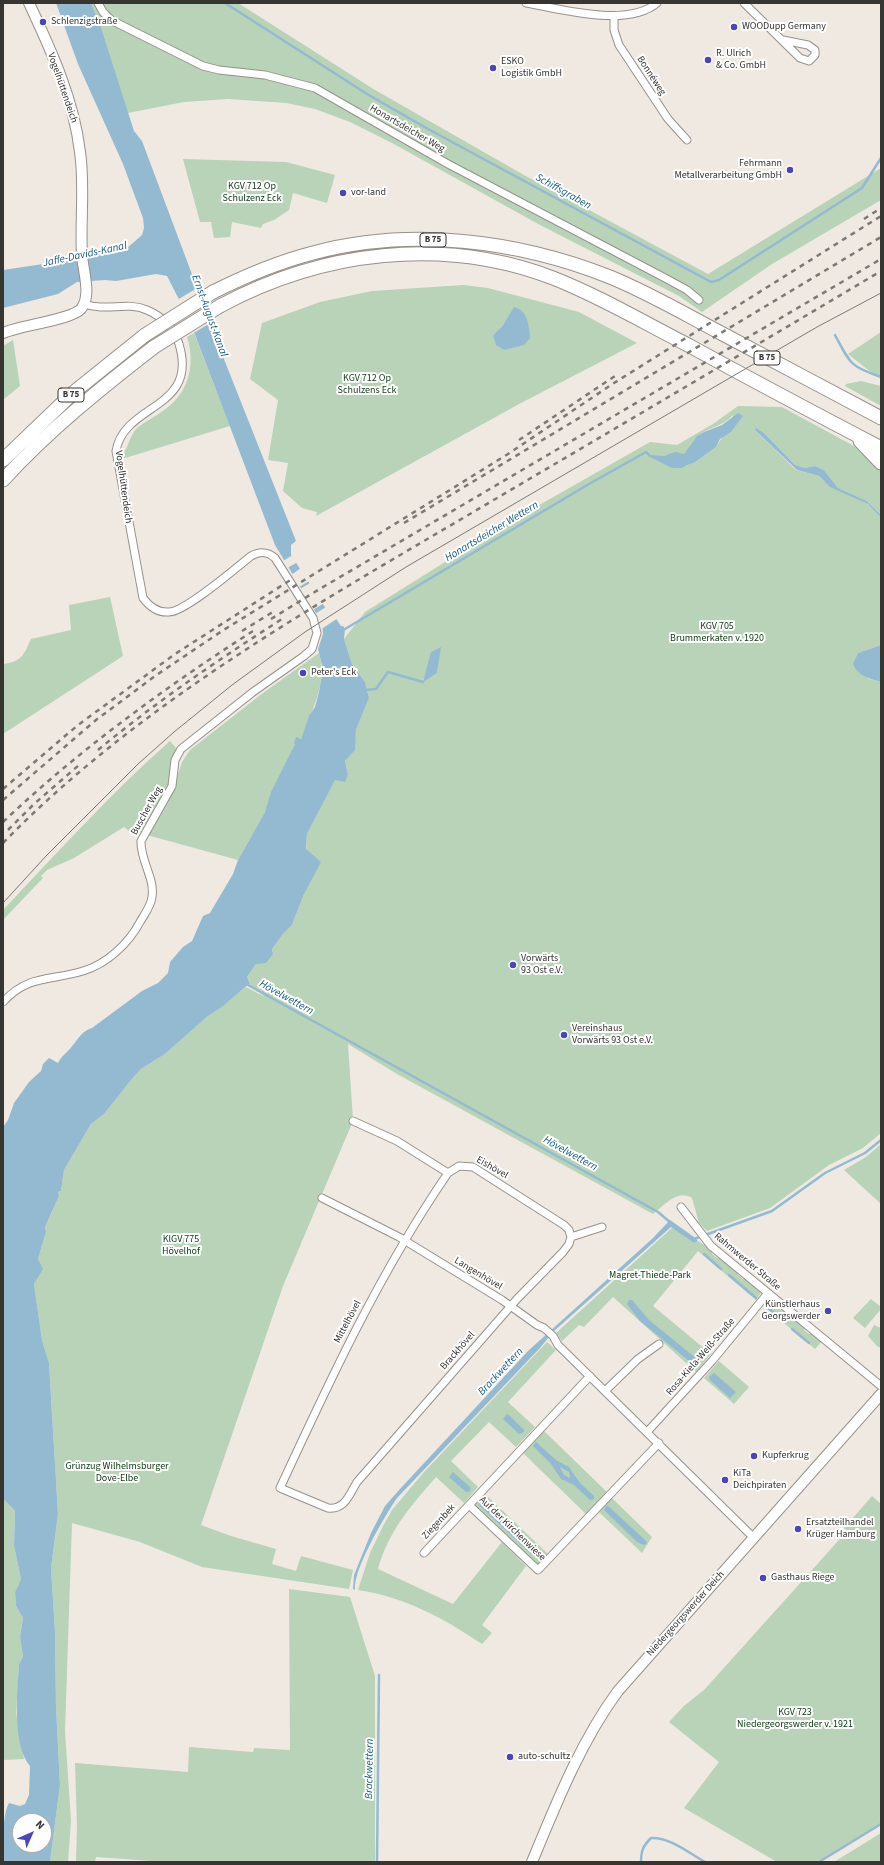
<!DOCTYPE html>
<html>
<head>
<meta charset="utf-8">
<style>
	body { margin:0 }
	#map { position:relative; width:884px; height:1865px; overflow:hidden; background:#efe9e2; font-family:"Source Sans 3",sans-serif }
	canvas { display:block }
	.frame { position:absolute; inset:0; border:4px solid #373532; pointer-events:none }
	.north { position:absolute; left:12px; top:1813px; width:40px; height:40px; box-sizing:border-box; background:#fff; border:1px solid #afaead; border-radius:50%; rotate:45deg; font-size:11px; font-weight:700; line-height:16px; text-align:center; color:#373532 }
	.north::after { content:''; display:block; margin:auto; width:14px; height:18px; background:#4c44bb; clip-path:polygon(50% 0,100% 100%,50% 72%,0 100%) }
</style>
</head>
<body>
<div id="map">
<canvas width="884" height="1865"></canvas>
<div class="frame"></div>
<div class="north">N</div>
</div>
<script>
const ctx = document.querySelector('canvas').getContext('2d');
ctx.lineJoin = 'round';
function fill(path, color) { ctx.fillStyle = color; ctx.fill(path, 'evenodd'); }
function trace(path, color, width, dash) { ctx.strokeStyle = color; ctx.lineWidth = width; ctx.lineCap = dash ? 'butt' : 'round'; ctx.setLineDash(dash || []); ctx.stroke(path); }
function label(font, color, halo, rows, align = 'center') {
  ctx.font = font + ' "Source Sans 3",sans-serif'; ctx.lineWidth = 4; ctx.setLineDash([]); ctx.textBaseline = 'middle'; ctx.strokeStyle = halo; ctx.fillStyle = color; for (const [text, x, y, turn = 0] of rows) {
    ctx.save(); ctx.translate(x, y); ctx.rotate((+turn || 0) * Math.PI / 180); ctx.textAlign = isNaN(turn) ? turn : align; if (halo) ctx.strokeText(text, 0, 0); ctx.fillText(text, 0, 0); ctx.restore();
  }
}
fill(new Path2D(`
	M91,3H238L375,90L524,175L708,274L881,168V200L772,264L702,312L679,296L540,225L392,143L350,122L315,109L286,103L228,99L184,102L128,113L101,27Z
	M183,159L286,162L335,175L327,203L293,193L289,210L274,220L263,224L261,228L232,222L230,237L214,238L211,222H200Z
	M463,285L488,288L579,312L637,343L521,403L316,516L317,512L302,508L283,491L288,463L268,460L278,400L250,379L262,323L320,302L372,291ZM514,308L504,350L493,335L503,325Z
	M881,332V376L872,373L848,354Z
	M194,333L230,426L122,459V454C128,450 129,436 137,428C147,420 159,415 168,407C190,390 195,362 187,337Z
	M13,340L20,386L3,400V346Z
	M861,381L881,386V406L845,386L846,384Z
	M738,406L782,407L854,446L881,471V515L867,501L838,488L824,470L815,466L805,468L795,465L765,434L755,430L796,470L819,476L824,481L868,504L881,518V645L858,653L853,663L869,679L881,682V1133L863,1148L829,1165L770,1208L707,1231L699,1223L692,1198C677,1189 665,1205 653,1214L397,1074L348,1044L353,1121L283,1286L201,1525L231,1536L276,1549L272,1564L296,1571L301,1556L353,1570L349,1589L202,1567L140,1542L72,1523L65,1731L71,1821L68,1862H50L60,1785L56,1707L55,1632L51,1568L58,1514L49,1363L42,1340L34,1284L42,1269L38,1259L46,1232L45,1227L59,1196L58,1192L61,1191L64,1170L91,1124L104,1114L132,1079L141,1069L165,1054L208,1016L246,987L265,997L249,984L250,982L247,977L256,964L273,954L272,949L283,934L292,925L304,894L307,834L335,779L344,782L348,774L345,761L354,750L356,730L369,698L365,682L352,664L344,639L365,612L506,524L650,442L677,445L713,424ZM733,415L731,432L723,436L716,447L694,463L686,465L682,468L650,455C661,459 673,452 684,454C689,449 692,441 698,436C708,427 723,427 733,415ZM440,648L437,673L423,681L428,667Z
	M110,597L123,656L3,734V664C21,662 24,655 31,639L71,630L69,605Z
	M319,653C328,684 311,711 301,739L296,738L295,744L265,812L238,860L147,835L171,795L182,762L190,750L263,693Z
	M170,741L176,748L172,761L169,788L137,837L124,827L74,858L47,870L41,876L43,878L3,920V910C58,852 110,794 170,741Z
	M881,1144V1204L844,1170L866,1157Z
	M673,1227L694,1243L698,1241L713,1250L712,1254L717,1258L720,1257L738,1271V1275L743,1279L747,1278L762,1291L756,1300L698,1251L653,1306L711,1354L696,1372L613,1297L584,1327L579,1325L562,1341L556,1333Z
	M772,1299L777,1304V1307L782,1311H785L805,1327L804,1330L809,1334L812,1333L822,1341L815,1349L765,1307Z
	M871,1299L881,1307V1309L865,1328L853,1318Z
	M874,1325L881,1328V1347H878L868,1336Z
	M547,1342L556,1350L555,1351L508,1402L535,1427L516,1447L489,1422L451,1461L478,1487L464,1503L436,1477C410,1507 389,1530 378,1569L453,1604L502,1542L526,1566L482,1625L492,1633L482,1644C443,1618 405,1597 358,1590L370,1553L383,1526L392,1510L424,1472Z
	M719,1361L749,1387L734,1404L704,1378Z
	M544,1431L607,1492L586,1514L523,1453Z
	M485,1494L548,1554L538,1565L475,1505Z
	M872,1496L881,1504V1824L819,1862H777L684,1808L719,1762L669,1722L684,1706L704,1690L847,1531L844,1528Z
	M612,1498L652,1537L642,1553L599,1512Z
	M3,1499L15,1511L14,1546L21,1579L15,1592L16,1606L23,1618L20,1637L23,1657L19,1664L16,1713L24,1759L3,1760Z
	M289,1589L350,1597L375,1676V1862H165L96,1857L95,1862H76L77,1826L75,1763L188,1772L189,1747L253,1752L254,1748L290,1750Z
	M881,1833V1862H834Z`), '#b8d3b7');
fill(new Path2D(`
	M56,3H91L101,27L134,131L142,141L220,349L296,541L291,545V555L332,618L335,617L341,626H343L345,629L344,639L352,664L365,682L369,698L356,730L355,750L345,761L348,774L345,782L335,780L307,834L306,849L321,862L304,894L292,925L283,934L272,949L273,954L266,963L256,964L247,977L250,983L223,1006L208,1016L165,1054L141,1069L132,1079L104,1114L91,1124L64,1170L61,1191L58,1192L59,1196L45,1227L46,1232L38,1259L43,1269L34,1284L42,1340L49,1363L58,1514L51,1568L55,1632L56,1707L60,1785L50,1862H3C3,1847 2,1815 9,1803L20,1806L25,1804L29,1795L30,1766C12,1745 17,1692 19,1664L23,1657L20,1637L23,1618L16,1606L15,1592L21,1579L14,1546L15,1511L3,1499V1127L8,1120L14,1103L29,1082L41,1071L43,1064L49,1058L58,1063C62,1055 68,1052 73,1045C79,1038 82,1031 92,1028L142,991L158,983L168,973L170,962L183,947L192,941L203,916L210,913L233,874L238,860L265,812L271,792L295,744L294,743L296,737L301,739L309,716L315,707L319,692L323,669L318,649L323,634L322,623L275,545L189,319L167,276L156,274L116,281L105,280L77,282L58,294L3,308V270L97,256L126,249L142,235L144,228L143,218L123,164L78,64ZM20,1821H44V1845H20Z
	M514,307C528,310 529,326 530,338L524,345L504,350L496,345L493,335L503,325Z
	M738,413L743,416L731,432L720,439L716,447L694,463L687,465L682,468H672L648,456L650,455L664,456L675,452L684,454L697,436L704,432L722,425Z
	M756,428L765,434L795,465L805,468L815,466L824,470L838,488L867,501L881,515V518L868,504L830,487L819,476L797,470L755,430Z
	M881,645V682C870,679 856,675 853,663L858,653Z
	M441,647L437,673L423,682L431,652Z
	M670,1220L694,1237L698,1241L694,1243L671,1227L553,1332L540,1348L397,1498C385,1516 353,1569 355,1590L353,1589L354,1575L371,1533L385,1506L400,1489L528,1351L653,1238Z
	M629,1300H632L649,1320L697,1359L699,1361L696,1366L694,1365L640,1321L627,1304Z
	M714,1373L736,1392L730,1398L710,1380L709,1377Z
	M508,1414L524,1430V1432L519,1434L503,1419L506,1415Z
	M536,1442L556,1460L569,1467L580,1483L594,1496V1499L590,1500L574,1485L561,1479L551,1464L533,1446ZM560,1467L569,1472L570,1478L564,1475Z
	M453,1472L471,1488L469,1492H466L450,1478L449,1477Z
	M482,1499L532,1546L538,1552L532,1555L480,1506L479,1504Z
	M607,1505L645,1540L647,1543L644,1545L637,1542L604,1510Z`), '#94bad2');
fill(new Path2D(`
	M199,287L212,322L192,334L177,300Z
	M293,555L298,562L287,568L283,561Z
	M301,568L309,581L299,587L291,575Z
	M310,583L324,603L313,610L300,589Z
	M326,607L332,616L335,615L338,618L320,630V623L315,614Z`), '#efe9e2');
trace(new Path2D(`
	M225,3L367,94L428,129L711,282L719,280L862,188L881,158
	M835,335C850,363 849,366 881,377
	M345,629L589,484L646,452L649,455
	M364,690L376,689L388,672L423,682
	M248,985L658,1212L671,1223
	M694,1239L772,1211L825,1173L865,1153L881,1140
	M704,1254L721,1269
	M729,1275L756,1298
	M767,1307L784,1322
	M792,1329L809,1343
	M377,1862L379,1675
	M641,1862C641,1851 643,1846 651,1838C670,1837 689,1853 705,1862
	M819,1862L881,1824`), '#94bad2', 2.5);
const street = new Path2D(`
	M98,3L103,12L111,20L203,66L219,70L265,75L315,88L448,164L665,278L687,290L699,300
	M526,3C562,9 627,28 657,3
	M744,3L800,58L809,61L815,55V50L808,45L783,40
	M614,16V30L619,45L668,119L687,140
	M3,1002C29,974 51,981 83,971C107,964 129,943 140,922C144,915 151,906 152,897C155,878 140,860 141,841L172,786L175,760L181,749L253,692L304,656L312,649L317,633L313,618L275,558C267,551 260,551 251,556C236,568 185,612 169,612C158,613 149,606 143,598L116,451C124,403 199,410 179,344C175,328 161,316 147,310C126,301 107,312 84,304
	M353,1121L397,1141L448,1173L459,1166L473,1167L564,1225L569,1230L571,1237
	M448,1173C380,1272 330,1380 280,1488L328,1508C345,1510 349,1495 357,1482L517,1299L563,1252L569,1244L571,1237
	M322,1198L399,1237L502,1300L537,1325L544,1328L553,1336L558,1345L754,1538
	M681,1207L711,1246L881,1386
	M571,1237L602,1227
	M590,1376L469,1505L538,1570L659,1443
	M605,1391L638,1359L659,1344
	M647,1432L712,1361L768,1293
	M424,1553L469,1505`);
const secondary = new Path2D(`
	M3,333C20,325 71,320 81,309C92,296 83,271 82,255C80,222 85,185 80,152C74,100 51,50 29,3
	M532,1862C556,1804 581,1741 618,1691L881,1394`);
const highway = new Path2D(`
	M213,292C245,276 278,262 313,253C410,227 517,240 610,277C647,292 683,313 719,332C773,361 827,389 881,418
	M220,306C322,251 443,236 553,278C599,296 643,322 688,345C752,380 816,414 881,448
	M860,441L881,463
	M3,460L74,392L145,335
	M3,480C49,430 101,388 154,347`);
trace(street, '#97918b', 9);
trace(secondary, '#97918b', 12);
trace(highway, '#97918b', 15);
trace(street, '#fff', 7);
trace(secondary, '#fff', 10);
trace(highway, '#fff', 13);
trace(new Path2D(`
	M3,903L47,855L138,764L174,732L232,685L305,632L406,567L817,327L881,293`), '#7c7974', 1);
trace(new Path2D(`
	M864,219L881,208
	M519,440L615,376
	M404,523L881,237
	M271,619L318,590L881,259
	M242,631L276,610
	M98,750C156,702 218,660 282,619
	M3,789L78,725L175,654L292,579
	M3,800L96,720L155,676L222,631L508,454L614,383L881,216
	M3,822C79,750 164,688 253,631
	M8,830L34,804L79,765
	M3,843C134,709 298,615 458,521C599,438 740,355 881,271`), '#7c7974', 2.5, [5, 5]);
const highwayBridge = new Path2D(`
	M145,335L213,292
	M154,347L220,306`);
trace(highwayBridge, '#97918b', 15, []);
trace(highwayBridge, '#fff', 13);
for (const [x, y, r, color] of [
	[43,22,4,"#4c44bb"],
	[734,27,4,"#4c44bb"],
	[708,60,4,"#4c44bb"],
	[493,68,4,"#4c44bb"],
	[790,170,4,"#4c44bb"],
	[343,193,4,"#4c44bb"],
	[303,673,4,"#4c44bb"],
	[513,965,4,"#4c44bb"],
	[564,1035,4,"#4c44bb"],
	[828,1311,4,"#4c44bb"],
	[754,1456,4,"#4c44bb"],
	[725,1480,4,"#4c44bb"],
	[798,1529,4,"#4c44bb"],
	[763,1578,4,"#4c44bb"],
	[510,1757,4,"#4c44bb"]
]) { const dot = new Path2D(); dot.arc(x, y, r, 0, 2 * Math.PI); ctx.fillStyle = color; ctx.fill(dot); trace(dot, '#fff', 1.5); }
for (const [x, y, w] of [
	[433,240,26],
	[767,358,26],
	[71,395,26]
]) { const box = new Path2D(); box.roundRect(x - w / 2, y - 7, w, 14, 3); ctx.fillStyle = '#fff'; ctx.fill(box); trace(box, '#373532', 1); }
label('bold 9px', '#373532', null, [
	["B 75",433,240],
	["B 75",767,358],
	["B 75",71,395]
]);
label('10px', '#373532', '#fff', [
	["Schlenzigstraße",51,22],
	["WOODupp Germany",742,27],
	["R. Ulrich",716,54],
	["& Co. GmbH",716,66],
	["ESKO",501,62],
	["Logistik GmbH",501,74],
	["Fehrmann",782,164,"right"],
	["Metallverarbeitung GmbH",782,176,"right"],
	["vor-land",351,193],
	["Peter's Eck",311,673],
	["Vorwärts",521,959],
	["93 Ost e.V.",521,971],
	["Vereinshaus",572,1029],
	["Vorwärts 93 Ost e.V.",572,1041],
	["Künstlerhaus",820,1305,"right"],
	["Georgswerder",820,1317,"right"],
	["Kupferkrug",762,1456],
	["KiTa",733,1474],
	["Deichpiraten",733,1486],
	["Ersatzteilhandel",806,1523],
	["Krüger Hamburg",806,1535],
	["Gasthaus Riege",771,1578],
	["auto-schultz",518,1757]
], 'left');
label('10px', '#373532', '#fff', [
	["Bonnéweg",651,76,57],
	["Vogelhüttendeich",62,88,71],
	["Honartsdeicher Weg",407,129,30],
	["Vogelhüttendeich",123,487,82],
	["Buscher Weg",147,811,-61],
	["Eishövel",492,1168,30],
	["Rahmwerder Straße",747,1262,40],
	["Langenhövel",478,1274,31],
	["Mittelhövel",348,1322,-62],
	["Brackhövel",458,1351,-49],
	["Rosa-Kiela-Weiß-Straße",701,1357,-49],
	["Ziegenbek",439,1522,-47],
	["Auf der Kirchenwiese",512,1529,44],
	["Niedergeorgswerder Deich",686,1614,-48]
]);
label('10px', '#0c3a11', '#fff', [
	["KGV 712 Op",252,187],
	["Schulzenz Eck",252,199],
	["KGV 712 Op",367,379],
	["Schulzens Eck",367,391],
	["KGV 705",717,627],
	["Brummerkaten v. 1920",717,639],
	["KlGV 775",181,1240],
	["Hövelhof",181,1252],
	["Magret-Thiede-Park",650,1276],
	["Grünzug Wilhelmsburger",117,1467],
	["Dove-Elbe",117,1479],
	["KGV 723",795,1713],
	["Niedergeorgswerder v. 1921",795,1725]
]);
label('italic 11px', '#195b7c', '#fff', [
	["Schiffsgraben",563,192,29],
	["Jaffe-Davids-Kanal",85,255,-12],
	["Ernst-August-Kanal",209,316,70],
	["Honartsdeicher Wettern",492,532,-31],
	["Hövelwettern",286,998,29],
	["Hövelwettern",570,1154,29],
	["Brackwettern",501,1372,-47],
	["Brackwettern",370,1769,-89]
]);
</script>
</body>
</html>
